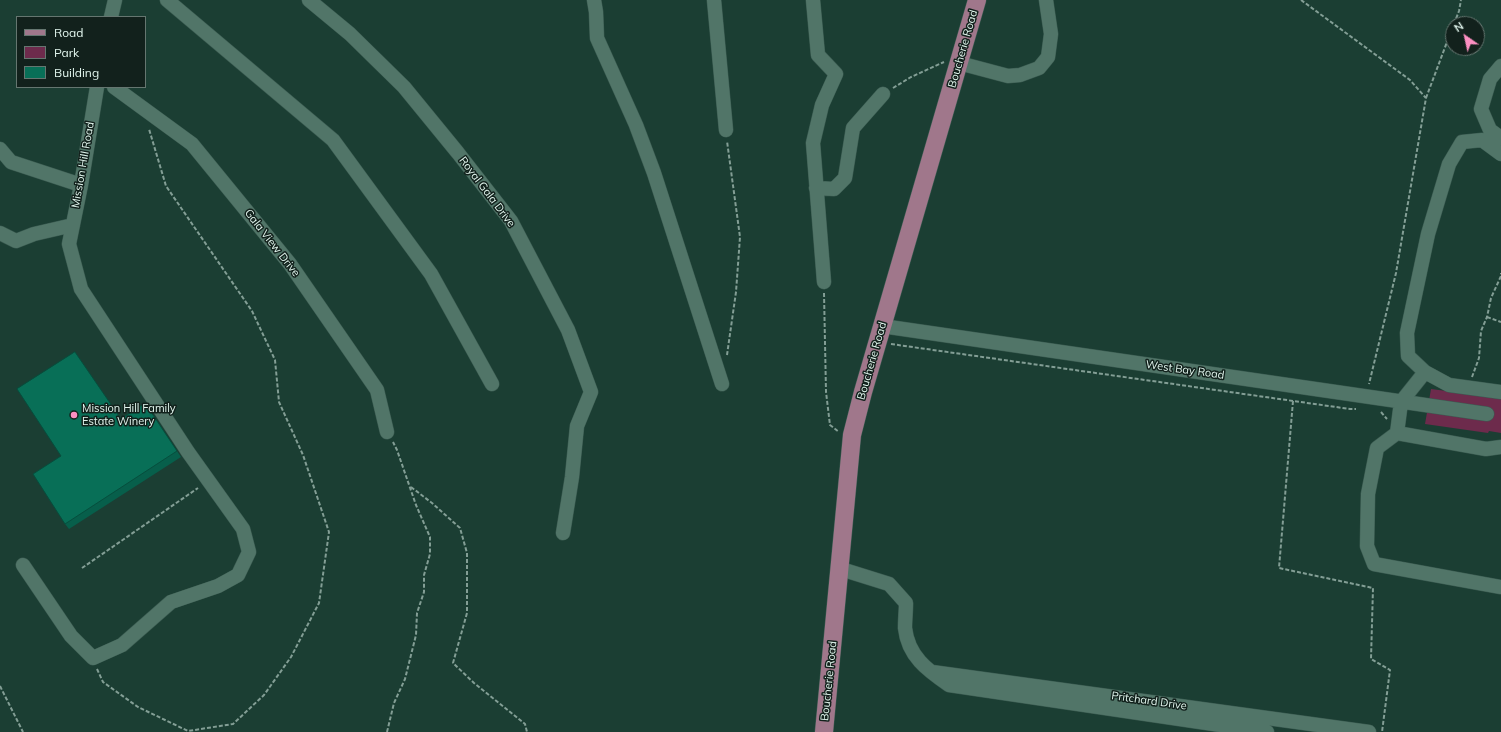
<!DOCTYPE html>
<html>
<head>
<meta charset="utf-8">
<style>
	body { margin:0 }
	#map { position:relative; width:1501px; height:732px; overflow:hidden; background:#1b3e33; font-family:Mulish,sans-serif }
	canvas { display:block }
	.legend { position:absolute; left:16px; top:16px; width:130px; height:72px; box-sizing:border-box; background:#12211c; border:1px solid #657670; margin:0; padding:5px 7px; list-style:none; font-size:12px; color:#e2f6ee }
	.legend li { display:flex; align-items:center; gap:8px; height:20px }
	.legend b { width:20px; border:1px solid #657670 }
	.north { position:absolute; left:1445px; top:16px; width:40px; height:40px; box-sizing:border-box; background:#12211c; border:1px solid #657670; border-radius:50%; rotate:326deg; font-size:11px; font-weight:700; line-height:16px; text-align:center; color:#e2f6ee }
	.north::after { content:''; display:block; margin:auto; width:14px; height:18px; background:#fc8fc1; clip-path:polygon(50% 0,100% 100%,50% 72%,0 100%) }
</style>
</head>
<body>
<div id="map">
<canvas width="1501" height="732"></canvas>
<ul class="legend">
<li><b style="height:5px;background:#a0778b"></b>Road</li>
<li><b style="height:11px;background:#6d2b4c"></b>Park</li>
<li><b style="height:11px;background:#086f57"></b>Building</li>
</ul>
<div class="north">N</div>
</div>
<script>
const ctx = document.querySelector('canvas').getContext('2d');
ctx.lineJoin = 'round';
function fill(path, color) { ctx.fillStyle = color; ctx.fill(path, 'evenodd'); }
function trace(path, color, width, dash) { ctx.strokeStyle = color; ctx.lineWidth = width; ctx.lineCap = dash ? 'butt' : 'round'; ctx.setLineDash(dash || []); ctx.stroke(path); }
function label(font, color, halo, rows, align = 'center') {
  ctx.font = font + ' Mulish,sans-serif'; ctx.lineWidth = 3; ctx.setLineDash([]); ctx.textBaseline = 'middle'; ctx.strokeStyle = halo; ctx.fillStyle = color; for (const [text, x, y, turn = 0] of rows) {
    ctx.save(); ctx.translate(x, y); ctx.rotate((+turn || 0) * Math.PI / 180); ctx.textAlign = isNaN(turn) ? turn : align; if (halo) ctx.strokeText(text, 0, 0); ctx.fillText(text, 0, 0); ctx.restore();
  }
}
fill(new Path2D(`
	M1431,389L1501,398V433L1489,431L1488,433L1425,424Z`), '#6d2b4c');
const minor = new Path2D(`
	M167,0L333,140L431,274L492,384
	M309,0L350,34L404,87L458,153L511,221L568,330L591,392L577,426L572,477L563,533
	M594,0L596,12L597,38L636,125L654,173L722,384
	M714,0L726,130
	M813,0L818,55L836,74L822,105L813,143L824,282
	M111,17L115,0
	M959,63L1008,76L1020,75L1039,68L1048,57L1051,34L1046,0
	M1501,66L1490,79L1481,109L1490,130L1501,138
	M114,87L192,144L290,264L377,390L387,432
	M0,149L11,162L81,185
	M1501,154L1482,140L1462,142L1449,164L1428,234L1407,333L1408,356L1425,372L1449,385L1501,392
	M816,188L834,189L845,178L853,128L883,94
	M0,233L16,241L34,234L73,225
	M882,326L1487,414
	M1425,372L1401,402L1397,433L1377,448L1368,494L1367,546L1374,564L1501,587
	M1397,433L1486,449L1501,447
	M23,565L71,636L93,658L122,645L171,602L218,586L238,575L249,552L243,529L188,452L81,289L69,244L81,185L97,87
	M841,569L889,584L906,603C906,611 905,619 905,628C908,656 927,670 949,685L1267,732
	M932,672L1369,732`);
const major = new Path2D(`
	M824,732L852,435L863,392L977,0`);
trace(minor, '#3b5b51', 15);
trace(major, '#3b5b51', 19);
trace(new Path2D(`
	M1301,0L1410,80L1426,98L1396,273L1369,384
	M1454,24L1459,11L1461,0
	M893,88L911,77L944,62
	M1426,98L1453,26
	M824,293L826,392L830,425L839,432
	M1487,317L1501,322
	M891,344L1350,409H1356
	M727,355L736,292L740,237L727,141
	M1472,377L1479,358L1481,331L1487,317L1491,298L1501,276V273
	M1293,401L1279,568L1373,588L1371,659L1390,670L1382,732
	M1381,412L1387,419
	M411,487L432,503L460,528L467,553V613L453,663L474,683L525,724L527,732
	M82,568L198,488
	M97,669L103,682L138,707L188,731L233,724L264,695L291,657L319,603L329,532L303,455L279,402L275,360L252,311L166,186L149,129
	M0,686L23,732
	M387,732L394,703L405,679L416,635L417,613L424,592V575L430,554V537L416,505L397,450L393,442`), '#839e95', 2, [4, 2]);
trace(minor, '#517568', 14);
trace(major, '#a0778b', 18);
fill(new Path2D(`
	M145,403L181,457L69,529L65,524Z`), '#075f4b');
const building = new Path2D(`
	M75,352L121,419L145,403L177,451L65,524L33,474L61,456L17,389Z`);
fill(building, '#086f57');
trace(building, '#064e3d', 1);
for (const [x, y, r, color] of [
	[74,415,4,"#fc8fc1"]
]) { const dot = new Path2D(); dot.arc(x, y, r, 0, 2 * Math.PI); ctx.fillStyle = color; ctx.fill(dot); trace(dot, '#12211c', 1.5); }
label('11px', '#e2f6ee', '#12211c', [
	["Boucherie Road",963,49,-74],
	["Mission Hill Road",83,165,-80],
	["Royal Gala Drive",487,192,53],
	["Gala View Drive",272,243,52],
	["Boucherie Road",872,361,-74],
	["West Bay Road",1185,370,8],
	["Boucherie Road",829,681,-84],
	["Pritchard Drive",1149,701,8]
]);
label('11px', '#e2f6ee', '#12211c', [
	["Mission Hill Family",82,409],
	["Estate Winery",82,422]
], 'left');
</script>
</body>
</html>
